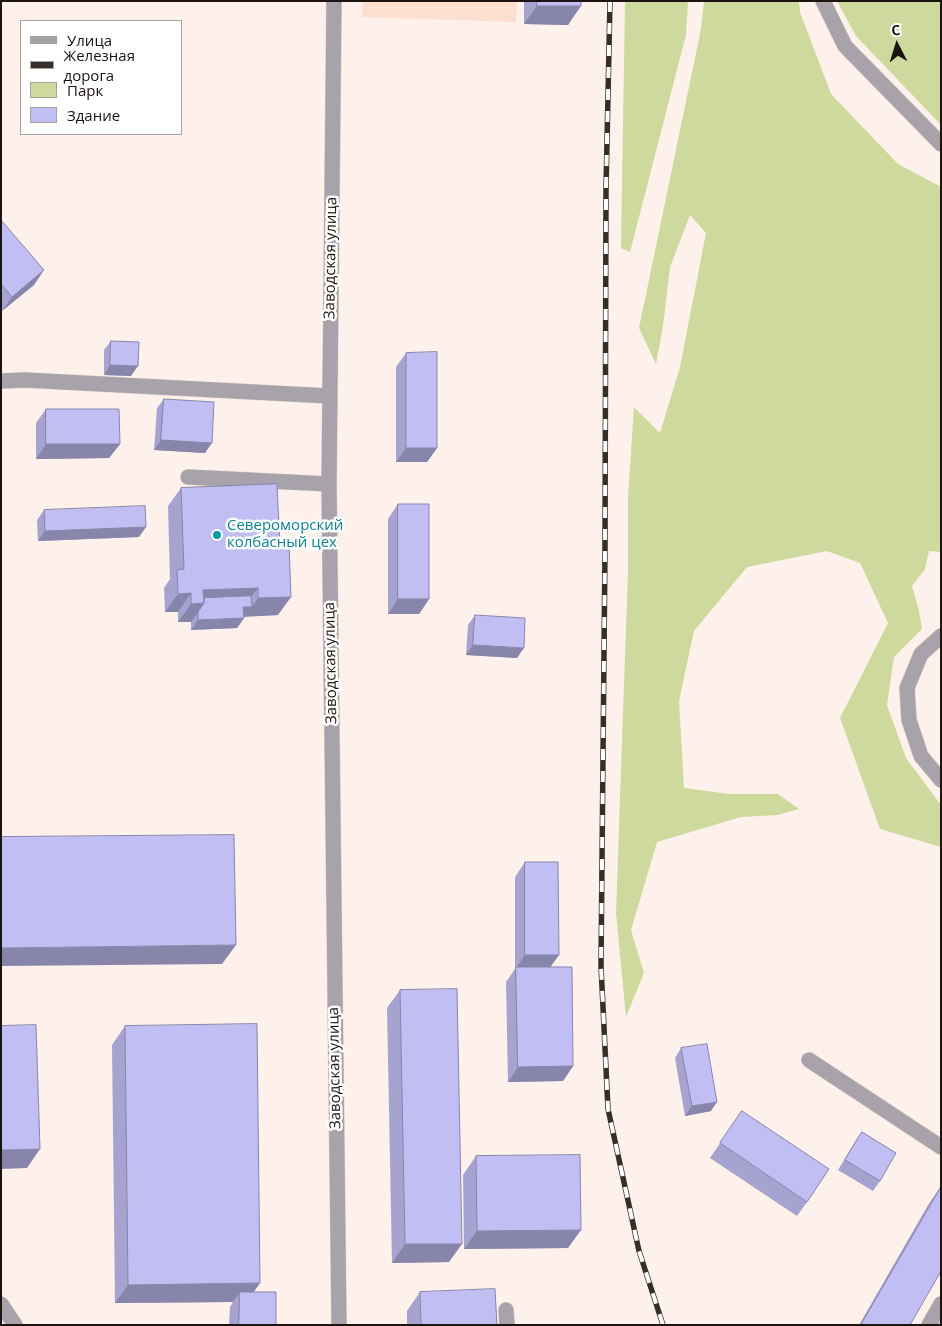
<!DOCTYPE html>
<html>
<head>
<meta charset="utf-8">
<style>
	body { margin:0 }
	#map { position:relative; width:942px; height:1326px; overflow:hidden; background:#fef0ea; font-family:"Open Sans",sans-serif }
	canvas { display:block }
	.frame { position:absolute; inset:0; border:2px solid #1c1411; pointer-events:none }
	.legend { position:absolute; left:20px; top:20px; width:162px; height:115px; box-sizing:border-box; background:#fff; border:1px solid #a4a1a0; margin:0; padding:6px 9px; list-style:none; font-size:15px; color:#1c1411 }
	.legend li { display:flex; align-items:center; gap:10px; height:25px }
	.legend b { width:25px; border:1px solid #a4a1a0 }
	.north { position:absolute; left:872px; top:20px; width:50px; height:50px; -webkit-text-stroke:4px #fff; paint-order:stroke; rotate:355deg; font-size:14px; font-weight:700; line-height:20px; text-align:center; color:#1c1411 }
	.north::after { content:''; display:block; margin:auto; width:18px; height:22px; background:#1c1411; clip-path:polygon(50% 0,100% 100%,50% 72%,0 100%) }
</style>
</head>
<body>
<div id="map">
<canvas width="942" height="1326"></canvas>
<div class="frame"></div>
<ul class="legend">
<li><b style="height:6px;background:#a8a3aa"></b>Улица</li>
<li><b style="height:6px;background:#362e2a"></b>Железная дорога</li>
<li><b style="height:14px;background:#ceda9d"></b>Парк</li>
<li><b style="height:14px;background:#c1bef3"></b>Здание</li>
</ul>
<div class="north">С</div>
</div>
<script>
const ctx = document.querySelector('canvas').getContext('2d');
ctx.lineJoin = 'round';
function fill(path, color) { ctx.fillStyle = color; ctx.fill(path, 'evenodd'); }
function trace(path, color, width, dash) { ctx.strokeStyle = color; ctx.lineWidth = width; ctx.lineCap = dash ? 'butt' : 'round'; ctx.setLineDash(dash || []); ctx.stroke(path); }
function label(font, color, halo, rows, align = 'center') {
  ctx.font = font + ' "Open Sans",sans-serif'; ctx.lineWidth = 5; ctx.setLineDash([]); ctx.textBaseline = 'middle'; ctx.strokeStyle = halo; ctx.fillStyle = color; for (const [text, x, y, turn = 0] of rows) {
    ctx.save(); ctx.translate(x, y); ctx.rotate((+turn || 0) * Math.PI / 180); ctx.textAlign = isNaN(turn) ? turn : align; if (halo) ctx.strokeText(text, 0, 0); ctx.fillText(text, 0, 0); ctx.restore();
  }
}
fill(new Path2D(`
	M363,1H517L516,22L362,17Z`), '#fddfd1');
fill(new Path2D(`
	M625,1H688L686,35L630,252L621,248Z
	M704,1H799L800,12L831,94L898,164L941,187V552L929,551L925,569L912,586L919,611L922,629L894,657L887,705L906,758L941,805V847L880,829L840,718L888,623L860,563L827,551L747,567L694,631L679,701L684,788L729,794H778L799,809L778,815L741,817L657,842L631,930L644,973L626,1017L616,913L628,572V498L634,407L660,433L680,367L706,233L690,215L670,267L663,326L656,364L639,328L701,29Z
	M837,1H941V125L856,36Z`), '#ceda9d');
const minor = new Path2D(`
	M334,1L329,484L339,1325
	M823,1L845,46L941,144
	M1,381L25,380L329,396
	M188,477L329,484
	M941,636L921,654L907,688L909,720L921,756L941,780
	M809,1060L941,1147
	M1,1304L15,1325
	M506,1310L507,1325
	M929,1325L941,1304`);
trace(minor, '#dacdc7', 16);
trace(minor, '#a8a3aa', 15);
const rail = new Path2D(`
	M610,1L606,189L605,549L601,966L608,1109L639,1251L663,1325`);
trace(rail, '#362e2a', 5.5);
trace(rail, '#fff', 4, [11]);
fill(new Path2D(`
	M524,1H581L568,25L524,24Z
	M1,220L34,285L2,311L1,310Z
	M111,341L131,376L104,375V350Z
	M406,353L437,448L427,462H396V367Z
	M164,399L205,453L154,450L157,408Z
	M46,409L120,444L109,458L36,459V423Z
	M277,484L278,615L243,617L244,618L237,628L191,630V622H178V612H165L164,588L170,579L168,506L181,488Z
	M398,504L429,599L419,614H388V519Z
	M44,510L139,537L38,541L37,520Z
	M475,615L517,658L466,655L468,625Z
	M525,862L551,967L573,1066L563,1081L508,1082L506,982L515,969V877Z
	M400,990L449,1262L392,1263L387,1008Z
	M125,1026L254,1292L276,1325H229L230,1307L233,1302L115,1303L112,1045Z
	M681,1048L711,1111L685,1116L675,1058Z
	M742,1111L807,1202L797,1216L710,1158Z
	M862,1132L880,1181L873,1191L838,1170L855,1142Z
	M476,1156L568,1248L464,1249L463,1175Z
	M941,1186L910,1325H859L928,1205Z
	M420,1292L497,1325H407V1311Z`), '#a6a3d1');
fill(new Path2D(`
	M537,6H581L568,25L524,24Z
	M44,270L34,285L2,311L12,297Z
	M110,365L138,366L131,376L104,375Z
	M161,440L212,443L205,453L154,450Z
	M46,444H120L109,458L36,459Z
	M406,448H437L427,462H396Z
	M146,527L139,537L38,541L45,531Z
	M258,588L244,606L201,608L191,622H178L191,604L203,590Z
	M191,593L178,612H165L178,594Z
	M291,597L278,615L236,617L243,607H252L258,598Z
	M398,599H429L419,614H388Z
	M244,618L237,628L191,630L198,620Z
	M473,645L524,648L517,658L466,655Z
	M236,945L222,964L1,966V948Z
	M525,955H559L549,969L516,968Z
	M573,1066L563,1081L508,1082L518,1067Z
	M717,1102L711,1111L685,1116L692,1106Z
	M40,1149L27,1168L1,1169V1150Z
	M581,1230L568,1248L464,1249L477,1231Z
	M405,1244H462L449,1262L392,1263Z
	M260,1283L247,1302L240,1292L233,1302L115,1303L128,1285Z`), '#8785aa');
const building = new Path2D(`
	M537,1H581V6H537Z
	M1,220L44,270L12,297L1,284Z
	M111,341L139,342L138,366L110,365Z
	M437,352V448H406V353Z
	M164,399L214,402L212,443L161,440Z
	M46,409H119L120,444H46Z
	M277,484L280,546L289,545L291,597L258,598V588L203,590L204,603L191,604V593L178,594L177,570L184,569L181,488Z
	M398,504H429V599H398Z
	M145,506L146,527L45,531L44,510Z
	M251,596L252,607H243L244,618L198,620V612L204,603V598Z
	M475,615L525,618L524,648L473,645Z
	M234,835L236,945L1,948V837Z
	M525,862H558L559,955H525Z
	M516,967H572L573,1066L518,1067Z
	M457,989L462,1244H405L400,990Z
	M257,1024L260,1283L128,1285L125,1026Z
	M36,1025L40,1149L1,1150V1026Z
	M707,1044L717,1102L692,1106L681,1048Z
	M742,1111L829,1169L807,1202L720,1143Z
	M862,1132L896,1153L880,1181L845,1160Z
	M580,1155L581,1230L477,1231L476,1156Z
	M941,1187V1271L910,1325H861Z
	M495,1289L497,1325H421L420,1292Z
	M240,1292H276V1325H239Z`);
fill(building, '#c1bef3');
trace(building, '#8785aa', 1);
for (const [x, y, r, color] of [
	[217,535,5,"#0f9aa8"]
]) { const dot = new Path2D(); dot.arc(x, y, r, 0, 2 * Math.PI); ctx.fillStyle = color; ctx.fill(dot); trace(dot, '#fff', 2); }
label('15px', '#1c1411', '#fff', [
	["Заводская улица",331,258,-89],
	["Заводская улица",331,663,-91],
	["Заводская улица",335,1068,-91]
]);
label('15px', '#0d838f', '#fff', [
	["Североморский",227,526],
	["колбасный цех",227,543]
], 'left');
</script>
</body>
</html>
